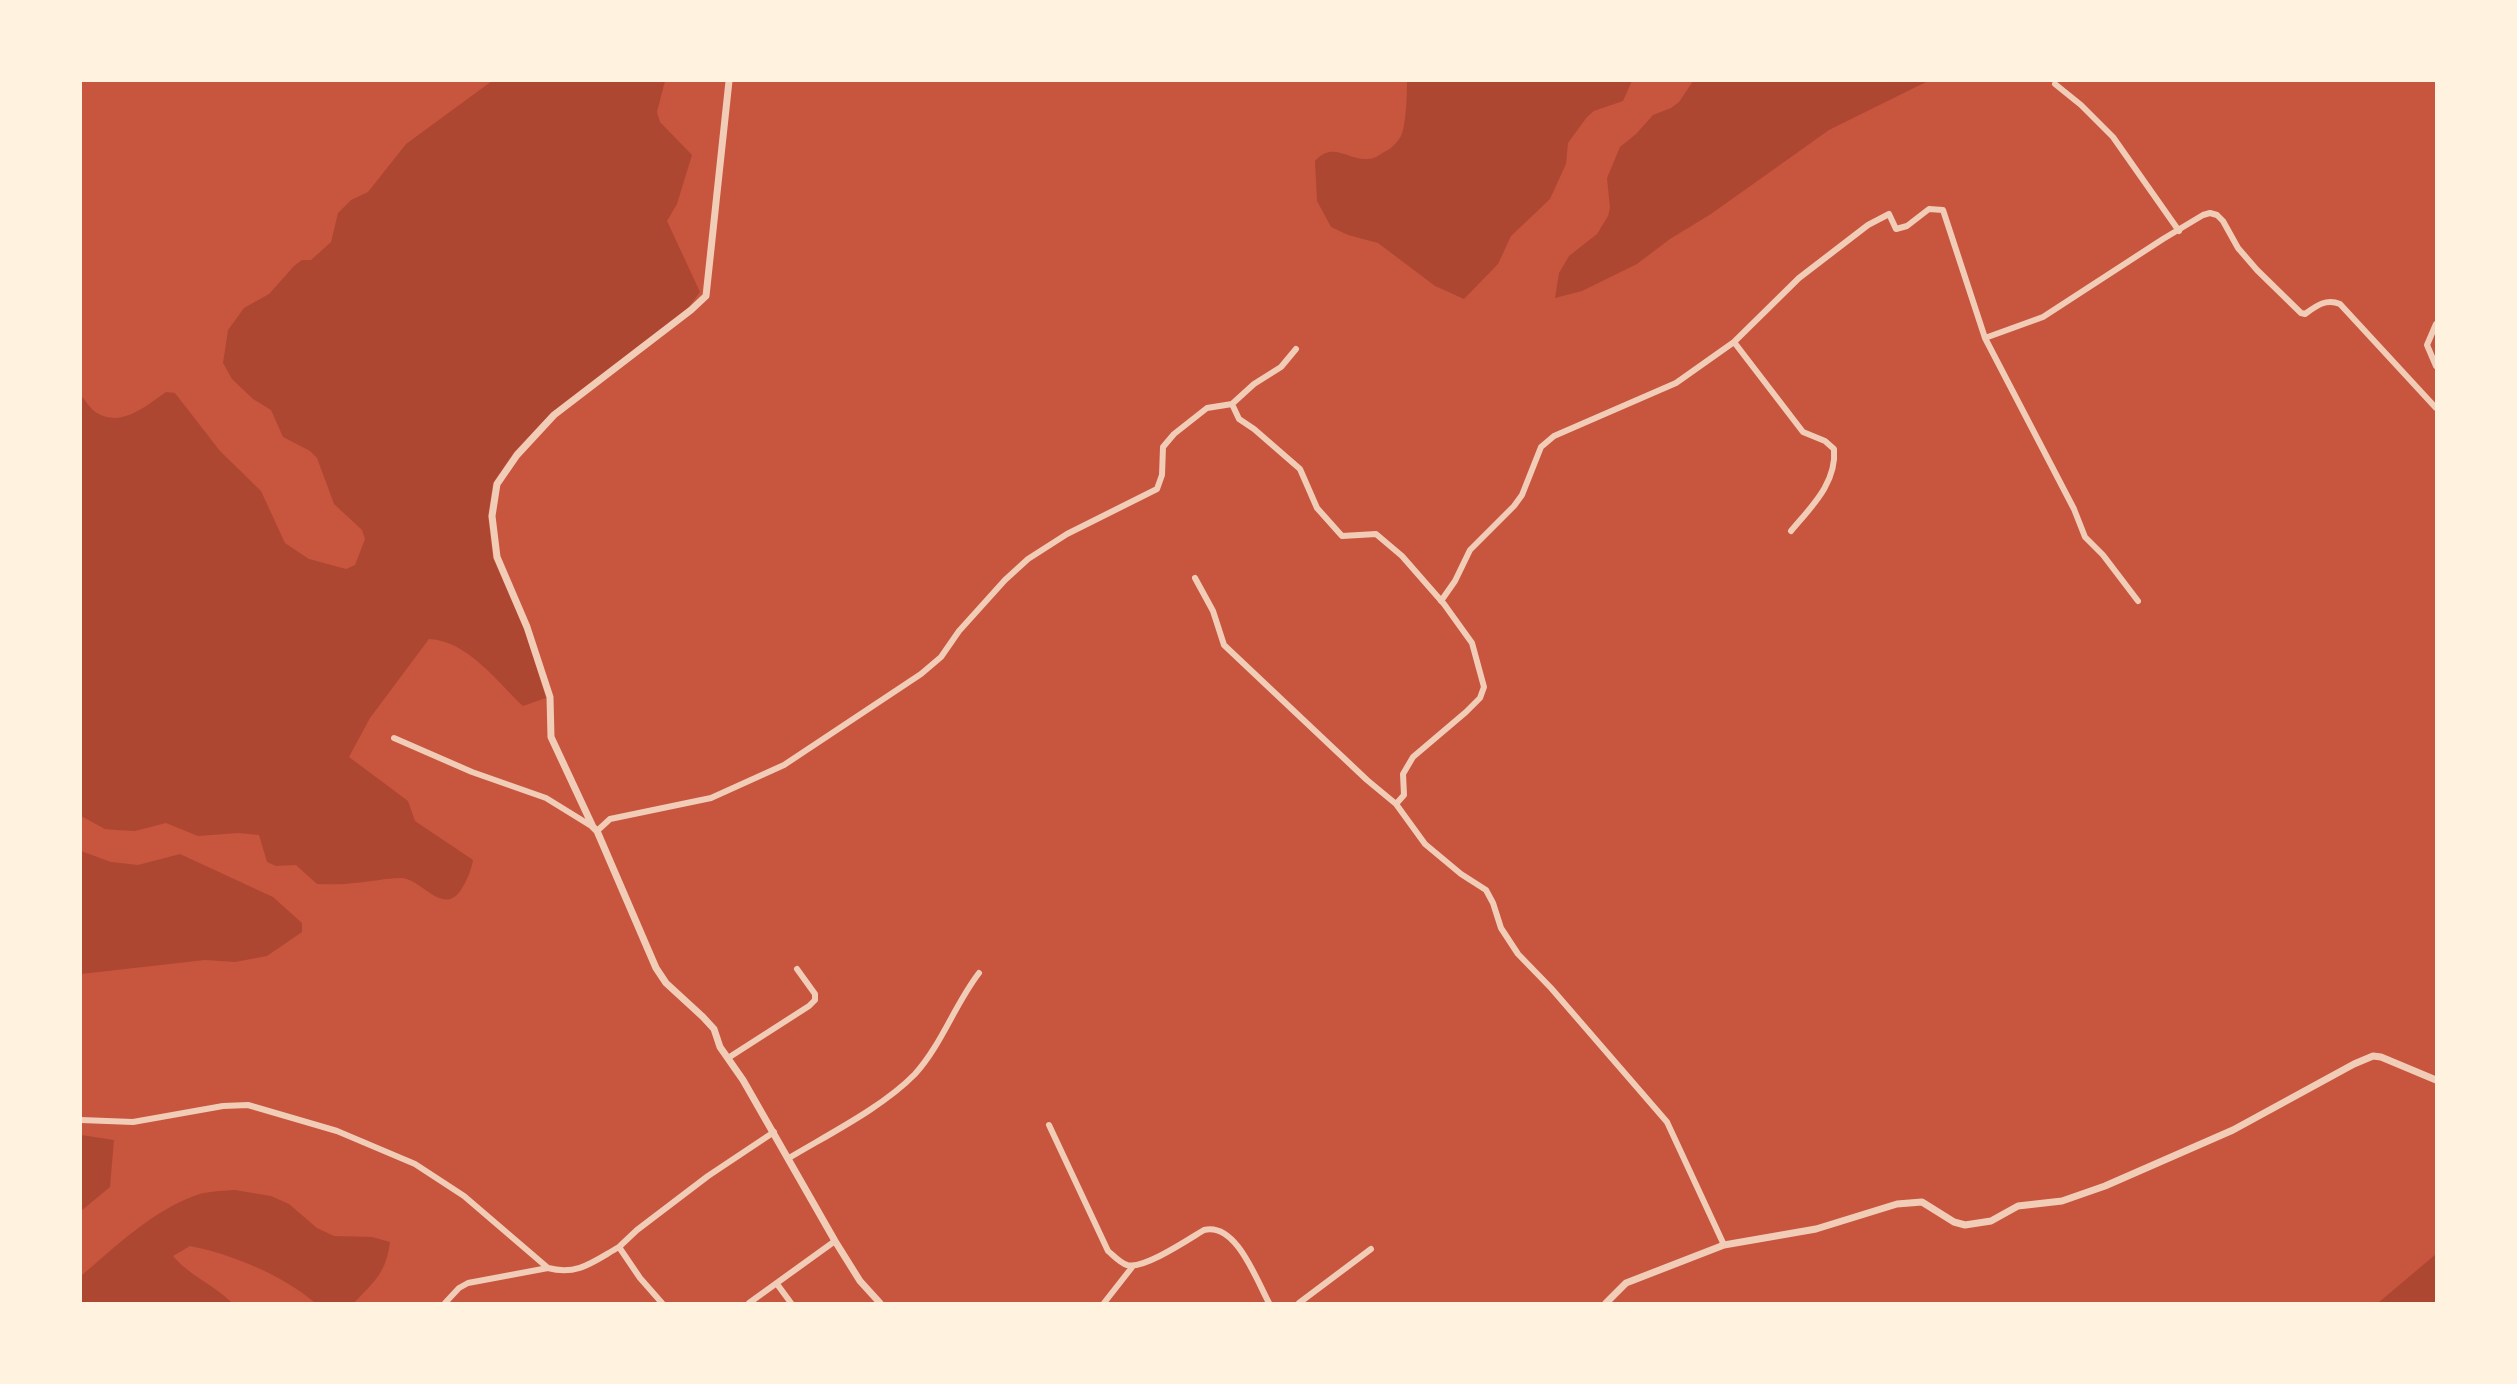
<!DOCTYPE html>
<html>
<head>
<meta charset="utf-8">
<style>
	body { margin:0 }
	#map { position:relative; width:2517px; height:1384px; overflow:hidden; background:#c8553d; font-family:"Work Sans",sans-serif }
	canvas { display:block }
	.frame { position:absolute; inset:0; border:82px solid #fff3e0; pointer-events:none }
</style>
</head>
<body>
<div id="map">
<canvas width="2517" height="1384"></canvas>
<div class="frame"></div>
</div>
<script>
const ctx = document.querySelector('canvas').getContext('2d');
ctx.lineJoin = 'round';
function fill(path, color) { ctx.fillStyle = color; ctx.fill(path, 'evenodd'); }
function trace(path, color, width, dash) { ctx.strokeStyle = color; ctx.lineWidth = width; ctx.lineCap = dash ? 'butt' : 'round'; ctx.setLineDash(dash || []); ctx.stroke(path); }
fill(new Path2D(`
	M492,81H665L657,112L660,122L692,155L677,204L667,221L700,292L689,307L552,412L514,452L493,483L488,516L493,558L524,629L546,698L523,706C496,681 468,641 429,639L370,718L349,757L408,801L415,821L473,860C471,871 467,880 461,890C443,917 421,878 401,878C386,878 370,882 354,883C342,885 329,884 317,884L296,865L276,866L267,862L259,835L238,833L198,836L166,823L135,831L116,830L105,829L81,816V396C86,401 91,410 97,413C122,428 147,405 166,392L175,393L220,451L261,491L285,543L309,559L346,569L355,565L365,539L362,530L334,504L317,458L310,451L283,437L271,410L253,399L232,379L223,363L228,330L244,308L269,294L294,266L302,260H311L331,242L338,213L351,200L368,192L406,144Z
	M1407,81H1632L1623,101L1594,111L1587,117L1568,143L1566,164L1550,199L1511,236L1498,264L1464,299L1435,286L1378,243L1348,235L1331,227L1317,201L1315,161C1333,141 1347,160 1367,159C1374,159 1378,156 1384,152C1391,149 1397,143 1401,136C1406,126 1407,94 1407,81Z
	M1693,81H1928L1829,130L1711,214L1670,239L1637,264L1582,291L1555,298L1559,273L1569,256L1597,234L1608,216L1610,208L1607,178L1620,147L1636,134L1653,115L1671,108L1679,102Z
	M81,851L111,862L138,865L180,854L273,897L302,923V932L267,956L235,962L205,960L81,974Z
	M81,1135L114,1140L110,1187L81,1211Z
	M235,1190L271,1196L289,1204L317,1228L334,1236L372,1237L390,1242C386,1273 375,1281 354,1303H315C283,1275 231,1254 190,1246L173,1256C190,1276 213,1284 232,1303H81V1276C115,1247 151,1212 194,1196C207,1191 221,1191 235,1190Z
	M2436,1254V1303H2378Z`), '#ae4732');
trace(new Path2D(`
	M2055,84L2081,105L2113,137L2179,231
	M2436,324L2427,345L2436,366
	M1985,338L2043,317L2163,239L2203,215L2210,213L2217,215L2223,221L2238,248L2257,270L2301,313L2305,314C2316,306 2326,298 2340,304L2436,408
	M1734,342L1803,432L1825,441L1834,449C1837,483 1811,507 1791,531
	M1296,349L1281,367L1254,384L1232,404L1239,419L1254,429L1300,469L1317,508L1342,536L1376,534L1402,556L1444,604L1472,643L1484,687L1480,698L1466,712L1413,757L1403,774L1404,795L1396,804
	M1195,578L1213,611L1224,645L1367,780L1396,804L1425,844L1461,874L1486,890L1493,903L1501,928L1518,954L1551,988L1667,1122L1724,1245
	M1441,601L1455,581L1470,550L1514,506L1522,495L1541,447L1554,436L1676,383L1734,342L1799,278L1868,225L1889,214L1896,229L1907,226L1929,209L1943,210L1985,338L2074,509L2085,537L2103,555L2138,601
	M394,738L472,772L546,798L593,827
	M597,831L610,819L711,798L784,765L921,674L941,657L959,631L1005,580L1028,559L1067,534L1157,489L1162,475L1163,447L1174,434L1207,408L1232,404
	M728,1058L809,1006L815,1000V994L797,969
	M81,1120L133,1122L223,1106L248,1105L337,1131L415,1164L464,1196L548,1268C578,1276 594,1261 619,1247L640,1278L662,1303
	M1049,1125L1108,1251C1114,1256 1120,1263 1127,1265C1143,1270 1189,1239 1204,1230C1236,1222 1256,1279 1269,1303
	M789,1158C829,1134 883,1107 915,1074C942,1044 955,1004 979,973
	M619,1247L637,1230L708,1176L774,1132
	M777,1284L791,1303
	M445,1303L459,1288L468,1283L548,1268
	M749,1303L835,1241
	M1104,1303L1133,1266
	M1299,1303L1371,1249`), '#f1ccb7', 6);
trace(new Path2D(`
	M729,81L706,296L691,310L554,415L517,455L497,484L492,516L497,557L527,627L550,697L551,737L593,827L597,831L656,968L666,983L703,1017L714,1029L720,1047L743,1080L835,1241L860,1281L880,1303
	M1606,1303L1626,1283L1724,1245L1816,1229L1897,1204L1922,1202L1954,1222L1965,1225L1991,1221L2018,1206L2062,1201L2105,1186L2233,1130L2354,1064L2373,1056L2381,1057L2436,1080`), '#f1ccb7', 7);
</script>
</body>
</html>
